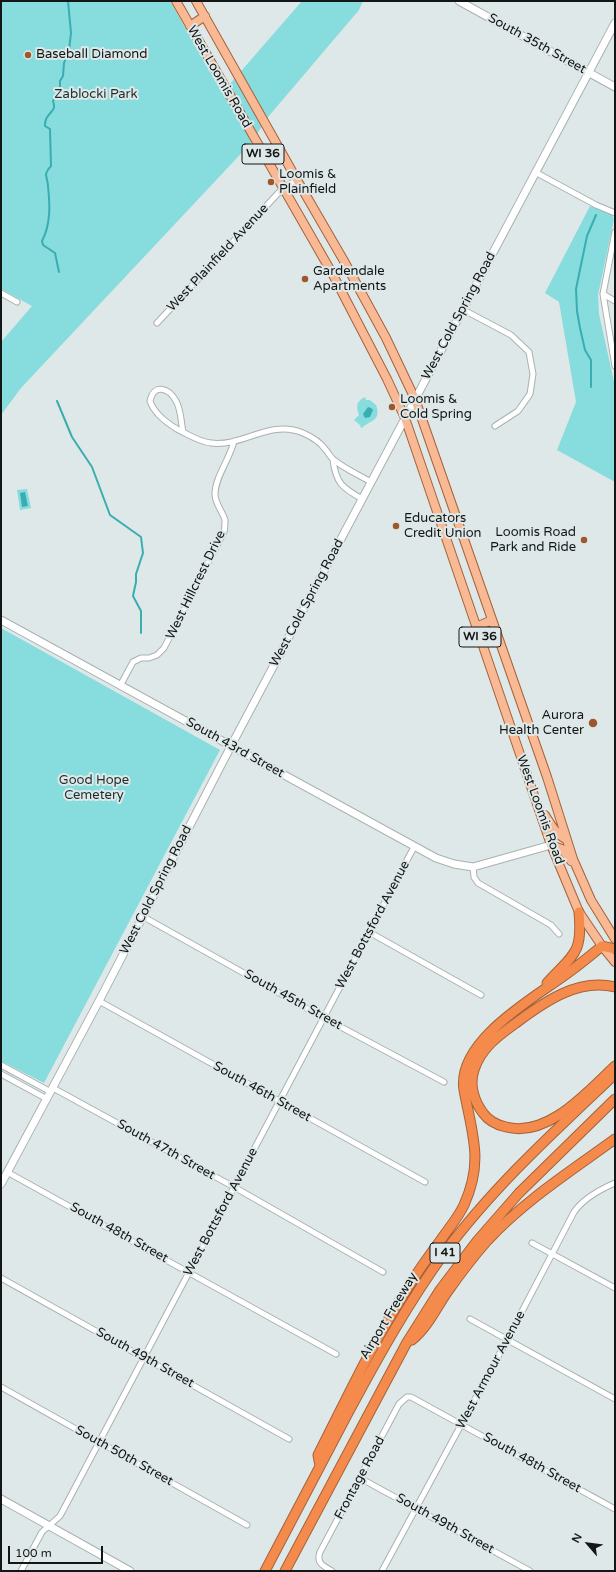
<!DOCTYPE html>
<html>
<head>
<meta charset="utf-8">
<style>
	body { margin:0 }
	#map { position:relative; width:616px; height:1572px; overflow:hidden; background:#dfe8e8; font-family:"Varela Round",sans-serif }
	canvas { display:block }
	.frame { position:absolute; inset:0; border:2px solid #131616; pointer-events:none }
	.north { position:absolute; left:568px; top:1524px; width:40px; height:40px; -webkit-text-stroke:3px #dfe8e8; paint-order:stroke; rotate:298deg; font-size:11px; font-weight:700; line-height:16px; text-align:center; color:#131616 }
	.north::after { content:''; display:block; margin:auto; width:14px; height:18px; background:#131616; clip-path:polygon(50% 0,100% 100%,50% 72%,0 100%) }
	.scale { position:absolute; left:8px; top:1546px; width:95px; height:18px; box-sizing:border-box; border:2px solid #131616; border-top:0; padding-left:5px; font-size:12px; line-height:14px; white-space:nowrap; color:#131616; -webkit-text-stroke:3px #dfe8e8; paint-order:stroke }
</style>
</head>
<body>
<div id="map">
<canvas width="616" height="1572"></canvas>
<div class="frame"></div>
<div class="north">N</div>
<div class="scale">100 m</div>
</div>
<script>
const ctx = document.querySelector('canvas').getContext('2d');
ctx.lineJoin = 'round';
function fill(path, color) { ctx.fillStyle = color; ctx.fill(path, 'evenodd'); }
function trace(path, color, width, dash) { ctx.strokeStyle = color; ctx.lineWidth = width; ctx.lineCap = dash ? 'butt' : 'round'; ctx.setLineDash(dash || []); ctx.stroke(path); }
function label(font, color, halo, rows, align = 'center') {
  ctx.font = font + ' "Varela Round",sans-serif'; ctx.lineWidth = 4; ctx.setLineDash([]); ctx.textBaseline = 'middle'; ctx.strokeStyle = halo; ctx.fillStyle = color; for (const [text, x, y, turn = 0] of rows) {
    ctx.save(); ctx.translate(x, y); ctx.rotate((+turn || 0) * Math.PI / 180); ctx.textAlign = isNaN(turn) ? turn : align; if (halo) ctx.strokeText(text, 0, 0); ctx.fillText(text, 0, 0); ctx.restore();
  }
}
fill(new Path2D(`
	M1,1H170L222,93L302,1H363L359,10L268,117L251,143L21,388L1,415V342L32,306L1,289Z
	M590,206L612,215L614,219L598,295L599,314L615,386V482L557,450L576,402L559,302L545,293Z
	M365,397L366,400H370L376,405C382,421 370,420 362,428L360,427L361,426L354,420L359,415C356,407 356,401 365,397Z
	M27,489L31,508L20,510L17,490Z
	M1,628L220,750L44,1083L1,1061Z`), '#87dcde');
fill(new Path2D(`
	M368,407L371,408L373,410L370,417L365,418L363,414Z
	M25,492L28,506L22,507L20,493Z`), '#39adb0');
trace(new Path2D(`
	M59,272L55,253L43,245L42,241C51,224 50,204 48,186C48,182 46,177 46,174C47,170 48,169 51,166L50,129L45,126C45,123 46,118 48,116C52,110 56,110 53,101L60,88V81L63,76L64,63L69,50L71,33L68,1
	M591,387V360L585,350L580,328L577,311L576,289L587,236L596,215
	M57,401L72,437L92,467L110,515L141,537L143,553L136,574V582L133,596L141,611V633`), '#39adb0', 2);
const street = new Path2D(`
	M535,172L596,205L615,213
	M615,232L603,294L615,366
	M1,293L17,302
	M603,294L615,301
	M462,309L511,335L529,352L533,374L530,394L518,411L495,426
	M157,323L283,188L297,180
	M183,432C181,422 181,409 176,401C169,388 154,383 150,401C154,413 167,423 177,429C187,434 199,442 211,443C244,447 269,419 303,433C310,436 320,442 325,449C328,452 331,458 334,460C345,469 359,475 371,482
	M333,460C336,484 343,488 362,499
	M120,686L133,662L141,658H149L157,655L164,648L224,532C225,528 225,524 225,520C222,510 215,504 215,494C215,477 230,459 234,441
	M473,867L474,877L478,883L551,925L559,934
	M142,916L324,1018L444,1082
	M369,932L481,995
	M99,1001L425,1182
	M1,1065L51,1092
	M1,1074L47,1099
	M53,1088L234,1187L383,1272
	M7,1172L336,1354
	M532,1243L615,1288
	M1,1278L289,1439
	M470,1319L615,1399
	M1,1387L247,1525
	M360,1478L530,1571
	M21,1571L42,1532L60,1516L414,847
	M332,1571C323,1566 316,1563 320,1552L399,1404L407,1397H411L615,1509
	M382,1571L507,1340L574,1212C583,1199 601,1189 615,1183`);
const secondary = new Path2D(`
	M459,1L615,87
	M1,620L436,858L454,864L473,867L551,845
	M1,1184L99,1001L231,746L615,23
	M1,1499L130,1571`);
const primary = new Path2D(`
	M176,1L332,273L387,379L405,418L551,845L579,912L602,946L615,962
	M196,1L297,180L344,261L386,338L415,399L547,777L573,859L591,900L615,939
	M190,26L205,16
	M476,627L492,620
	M545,815C550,823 556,835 566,839
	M551,845L562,849L571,861`);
const highway = new Path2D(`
	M547,983C573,954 583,955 579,912
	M615,987C578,978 544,1002 516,1023C498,1036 481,1048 474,1070C469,1085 474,1101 483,1113C488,1120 497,1125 506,1127C548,1138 587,1092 615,1066
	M412,1340C428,1327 436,1308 448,1291C460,1274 473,1257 487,1241C524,1201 571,1171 615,1139
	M320,1466L318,1455C346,1400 372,1344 405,1292C416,1274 428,1257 440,1241C448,1229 458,1218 464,1205C484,1161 472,1134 464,1090C456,1042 532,999 565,975C578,966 590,956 602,946L615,949
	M265,1571C293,1518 320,1466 348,1413C378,1357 408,1303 445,1252C494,1186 556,1130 615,1074
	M285,1571L406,1344L440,1290L477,1241L519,1193L615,1099`);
trace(street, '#a9b1b1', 7);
trace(secondary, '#a9b1b1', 9);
trace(primary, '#a56239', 10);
trace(highway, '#a56239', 11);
trace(street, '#fff', 5);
trace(secondary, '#fff', 7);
trace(primary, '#f8b994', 8);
trace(highway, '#f48b4c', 9);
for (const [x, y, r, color] of [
	[28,55,4,"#9d572d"],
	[271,182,4,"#9d572d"],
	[305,279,4,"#9d572d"],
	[392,407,4,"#9d572d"],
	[396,526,4,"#9d572d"],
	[584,540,4,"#9d572d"],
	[593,723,5,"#9d572d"]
]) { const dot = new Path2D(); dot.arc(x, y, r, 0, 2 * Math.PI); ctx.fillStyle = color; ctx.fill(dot); trace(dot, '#dfe8e8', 1.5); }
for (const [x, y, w] of [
	[263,154,42],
	[480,637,42],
	[445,1253,30]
]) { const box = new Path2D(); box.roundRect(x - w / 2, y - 10, w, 20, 3); ctx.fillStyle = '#dfe8e8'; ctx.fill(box); trace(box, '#131616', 1); }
label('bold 12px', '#131616', null, [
	["WI 36",263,154],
	["WI 36",480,637],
	["I 41",445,1253]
]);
label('13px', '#131616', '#dfe8e8', [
	["South 35th Street",537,44,29],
	["West Loomis Road",219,77,60],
	["West Plainfield Avenue",218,258,-47],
	["West Cold Spring Road",459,316,-62],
	["West Hillcrest Drive",196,585,-64],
	["West Cold Spring Road",307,603,-62],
	["South 43rd Street",235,748,29],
	["West Loomis Road",540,810,70],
	["West Cold Spring Road",156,890,-63],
	["West Bottsford Avenue",373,925,-62],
	["South 45th Street",293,1000,29],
	["South 46th Street",262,1092,29],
	["South 47th Street",166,1150,29],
	["West Bottsford Avenue",221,1212,-62],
	["South 48th Street",119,1233,29],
	["Airport Freeway",389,1316,-59],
	["South 49th Street",145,1358,29],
	["West Armour Avenue",491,1370,-62],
	["South 50th Street",124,1456,29],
	["South 48th Street",532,1463,29],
	["Frontage Road",360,1478,-62],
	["South 49th Street",445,1524,29]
]);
label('13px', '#131616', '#dfe8e8', [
	["Baseball Diamond",36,55],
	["Loomis &",279,175],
	["Plainfield",279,190],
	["Gardendale",313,272],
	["Apartments",313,287],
	["Loomis &",400,400],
	["Cold Spring",400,415],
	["Educators",404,519],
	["Credit Union",404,534],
	["Loomis Road",576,533,"right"],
	["Park and Ride",576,548,"right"],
	["Aurora",584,716,"right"],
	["Health Center",584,731,"right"]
], 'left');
label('13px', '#192e2e', '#dfe8e8', [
	["Zablocki Park",96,95],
	["Good Hope",94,781],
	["Cemetery",94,796]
]);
</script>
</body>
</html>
